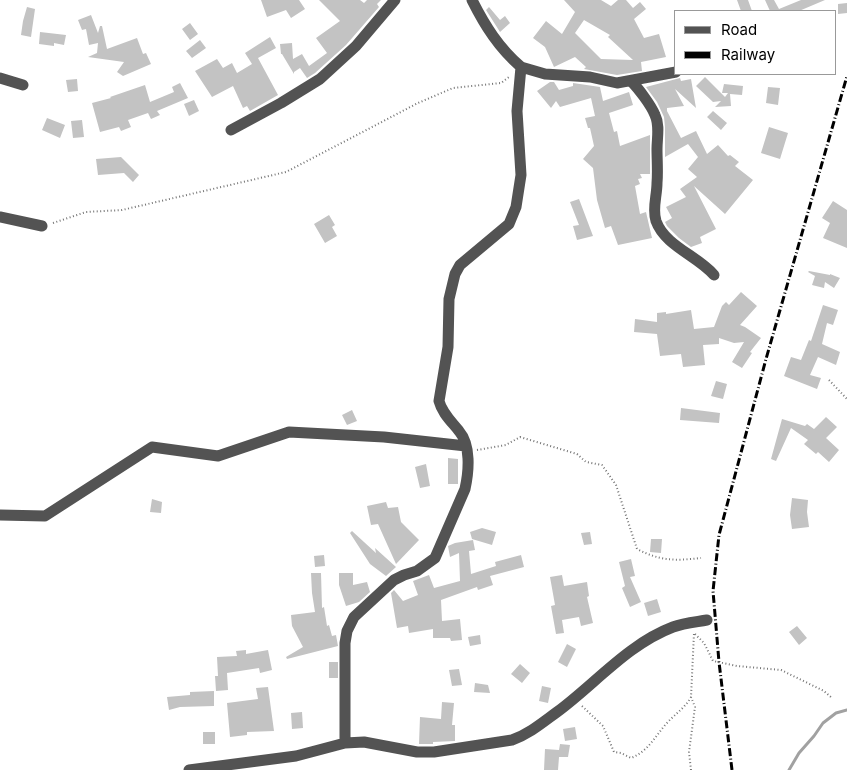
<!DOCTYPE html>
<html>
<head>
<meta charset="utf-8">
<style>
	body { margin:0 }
	#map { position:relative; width:847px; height:770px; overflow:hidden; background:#fff; font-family:Inter,sans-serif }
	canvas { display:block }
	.legend { position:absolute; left:674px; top:10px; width:162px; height:65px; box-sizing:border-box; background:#fff; border:1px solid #999; margin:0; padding:6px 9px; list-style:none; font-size:15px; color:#000 }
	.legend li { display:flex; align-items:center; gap:10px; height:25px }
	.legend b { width:25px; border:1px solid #999 }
</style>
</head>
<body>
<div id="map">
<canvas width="847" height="770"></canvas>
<ul class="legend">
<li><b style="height:6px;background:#535353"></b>Road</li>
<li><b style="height:6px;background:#000"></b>Railway</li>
</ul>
</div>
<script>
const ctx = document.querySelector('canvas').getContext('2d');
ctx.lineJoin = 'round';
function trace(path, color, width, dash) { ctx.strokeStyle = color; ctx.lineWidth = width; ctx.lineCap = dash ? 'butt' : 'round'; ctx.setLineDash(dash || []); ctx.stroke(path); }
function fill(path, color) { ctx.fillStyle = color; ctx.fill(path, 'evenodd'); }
trace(new Path2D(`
	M789,770L799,753L814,736L823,723L836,713L847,710`), '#a1a1a1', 3);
fill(new Path2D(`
	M261,0H299L305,9L291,18L286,10L267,17Z
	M319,0H360L364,3L367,0H381L377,4L379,7L346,45L315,73L307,78L300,68L294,72V74L282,54H281L280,44L292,43L293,59L302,54L309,66L327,53L316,38L340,21Z
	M564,0H601L611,6L618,0H626L633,8L640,2L646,9L634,19L644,38L659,34L666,57L641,62L642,71L617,75L584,69L586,67L575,57L554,67L545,47L533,38L546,21L562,34L575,12ZM584,20L610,35L608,37L633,60L601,59L575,33Z
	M737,0H748L752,11H741Z
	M765,0H774L779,9L801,0H825L799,11H770Z
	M847,3V13L838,14V4Z
	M27,7L35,9L31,37L21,35L23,21Z
	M489,7L500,20L505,16L510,23L500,32L486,10Z
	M91,15L98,33L100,26H102L107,49L137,38L143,54L146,53L151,64L123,76L117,72L124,62L88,57L97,53L98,43L89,45L86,29L82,30L78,20Z
	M190,23L198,34L190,40L182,29Z
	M40,32L66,35L64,45L54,43V46L39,44Z
	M270,37L276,48L258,58L278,95L250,111L247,106L243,108L233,86L212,97L195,71L217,59L223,68L232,63L237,73L252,64L245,53Z
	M200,40L206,48L192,58L186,51Z
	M705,77L725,97L728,93H722L724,84L743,86L742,95L730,94L731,106L715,107L721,101L713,102L696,86Z
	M680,78L681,81L691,79L696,108L675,89L684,106L667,108V111L681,138L696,131L707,154L718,145L728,156L730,155L739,162L735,166L753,180L725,214L694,186L716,229L700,237L702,243L691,247L679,238L667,226L665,222L672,218L666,207L686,197L680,189L697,177L688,169L698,157L688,144L665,157V127L664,117L657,102L646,87Z
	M77,79L78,91L68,92L66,80Z
	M550,82H554L559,90L573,86V83L600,87L603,101L629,92L633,105L609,113L614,132L617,131L620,146L650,135V174H640L642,178L638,179L640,184L635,186L640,214L646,212L652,238L618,245L611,226L605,228L597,200L593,168L583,159L594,146L590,128H588L585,118L595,116L591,98L560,107L556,101L551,108L537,91Z
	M180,83L188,98L157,111L160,115L151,119L148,113L128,120L131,127L121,131L119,127L100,132L92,103L111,98L110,97L145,85L150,102L174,92L172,87Z
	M768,87L780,88L778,105L766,103Z
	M194,100L199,111L189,116L184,104Z
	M713,111L727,123L721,130L707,117Z
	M47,118L65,125L60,138L42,130Z
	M82,120L84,137L73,138L71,121Z
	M769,127L788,133L780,159L761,153Z
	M121,157L139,175L133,182L124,173L98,175L96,159Z
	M579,199L593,236L577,240L573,226L579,225L570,202Z
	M833,201L847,210V248L823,238L830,223L822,218Z
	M329,215L335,225L332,227L337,236L325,243L314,224Z
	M809,271L830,275V274L840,278L834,288L825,282L824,288L812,285L815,276L808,272Z
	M741,292L757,306L740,325L745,327L761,338L750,352L752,353L742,368L732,362L744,342L734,343L719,338V344L703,345L705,365L683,367L681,354L660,356L657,334L634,332L635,319L657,322V313L666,312V314L691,310L694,329L714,327L722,306L726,302L729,305Z
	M823,305L838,310L833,325L827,323L822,344L840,352L836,365L818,357L810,375L821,378L817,389L784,376L791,357L801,360L809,340L811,341Z
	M716,381L727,384L723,399L711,396Z
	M681,408L720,413L719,423L680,420Z
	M352,410L357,421L347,425L342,415Z
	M826,417L837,427L826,438L839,450L829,462L818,452L816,454L804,444L808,440L791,428L776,461L771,459L782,419L805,426L807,424L814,429Z
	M448,458L458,459V484H448Z
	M426,464L430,486L420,488L415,467Z
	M792,498L808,500L807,512L809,527L792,529L790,515Z
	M152,499L162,502L161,513L150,512Z
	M386,502L388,508L398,507L401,522L419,540L396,564L378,524L371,525L367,506Z
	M482,528L496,532L492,545L472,539L470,532Z
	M352,531L376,553L375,548L396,567L386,576L370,564L350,533Z
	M590,532L592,544L584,545L581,533Z
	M651,539H662L661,553L650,552Z
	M473,540L475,550L469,551L471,574L496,566L495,562L521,555L524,567L490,576L493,585L478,590L477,587L441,600L442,621L460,619L462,640L451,641L450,638H433V629L409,633L408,626L397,628L391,593L394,590L403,601L418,595L413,581L429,575L434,588L460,581L459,553L450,557L448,546L455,543Z
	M324,555L325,566L315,567L314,556Z
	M631,559L635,576L630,577L641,602L630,607L622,588L625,586L619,562Z
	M311,573H321L322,608L324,607L327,626L329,625L332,636L336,635L338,646L287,659L286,657L303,647L292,626L291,615L315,612L312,593Z
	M339,573H353V585L367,582L370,592L359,602L346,606L339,585Z
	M562,575L564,586L587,582L589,596L587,597L593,623L581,626L579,617L562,620L564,633L556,634L551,606L555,605L550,577Z
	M657,599L661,612L648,616L644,603Z
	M797,626L807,638L799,645L789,632Z
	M480,635L481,644L470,646L468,637Z
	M567,644L576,649L567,667L558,662Z
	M246,650V654L268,650L272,670L260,673L259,668L227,673L228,690L216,691L215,676H218L217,657L237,656L236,651Z
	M329,662H338V678H329Z
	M520,664L530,673L522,683L511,674Z
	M459,669L462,685L452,686L449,670Z
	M475,683L488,685L490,693L474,692Z
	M542,686L551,688L548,703L539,701Z
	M268,687L274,731L247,732V735L230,737L227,703L258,699L256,688Z
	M214,691V706L180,707L169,710L167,697L190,695V692Z
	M442,702L454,703L452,725H455V741L433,742V744H419L420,717L441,719Z
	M302,712L303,728L292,729L291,713Z
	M575,727L577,739L565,741L563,729Z
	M203,732H215V744H203Z
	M560,744L570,745L568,757H559L558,770H544L545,749L559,750Z`), '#c3c3c3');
trace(new Path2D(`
	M53,223L86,212L122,210L286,172L418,103L453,88L501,83L509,77
	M829,380L847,399
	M477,450L506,445L520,437L577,454L586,462L602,465L616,485L637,549C660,561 675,561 701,558
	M695,634L704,643L713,661L737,666L781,670L824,691L832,698
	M582,706L603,726L614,752L621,753L631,758C649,751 655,736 667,723C675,714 685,708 691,697L694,633
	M691,770L689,752L695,707L691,697`), '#757575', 2, [1, 2.5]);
trace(new Path2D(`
	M521,67L545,74L590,77L617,83L676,72
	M0,78L23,85
	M631,81C638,88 651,105 655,115C660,125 657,138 657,149C657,160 658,172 657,183C657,196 652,209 656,221C665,246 698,256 714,275
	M231,130L281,103L320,79L356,46L395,0
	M0,217L42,226
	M0,515L45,516L152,447L218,456L289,432L384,437L466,446
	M345,743V643L347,631L354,617L394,580L404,575L417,571L435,558L465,489C469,471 471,445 459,431C452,422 442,413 439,401L448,347L449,299L455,274L460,265L509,224L516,207L521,175L517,111L521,67C499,48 485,26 472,0
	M189,770L296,756L345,743L364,742L417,752H434L512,740C529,734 542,723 557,712C595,684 628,644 673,627C684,623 696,622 707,620`), '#535353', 11);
trace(new Path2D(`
	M732,770L719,662L713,591L719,535L766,359L847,76`), '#000', 3, [8, 2.5, 1, 2.5]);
</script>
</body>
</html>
